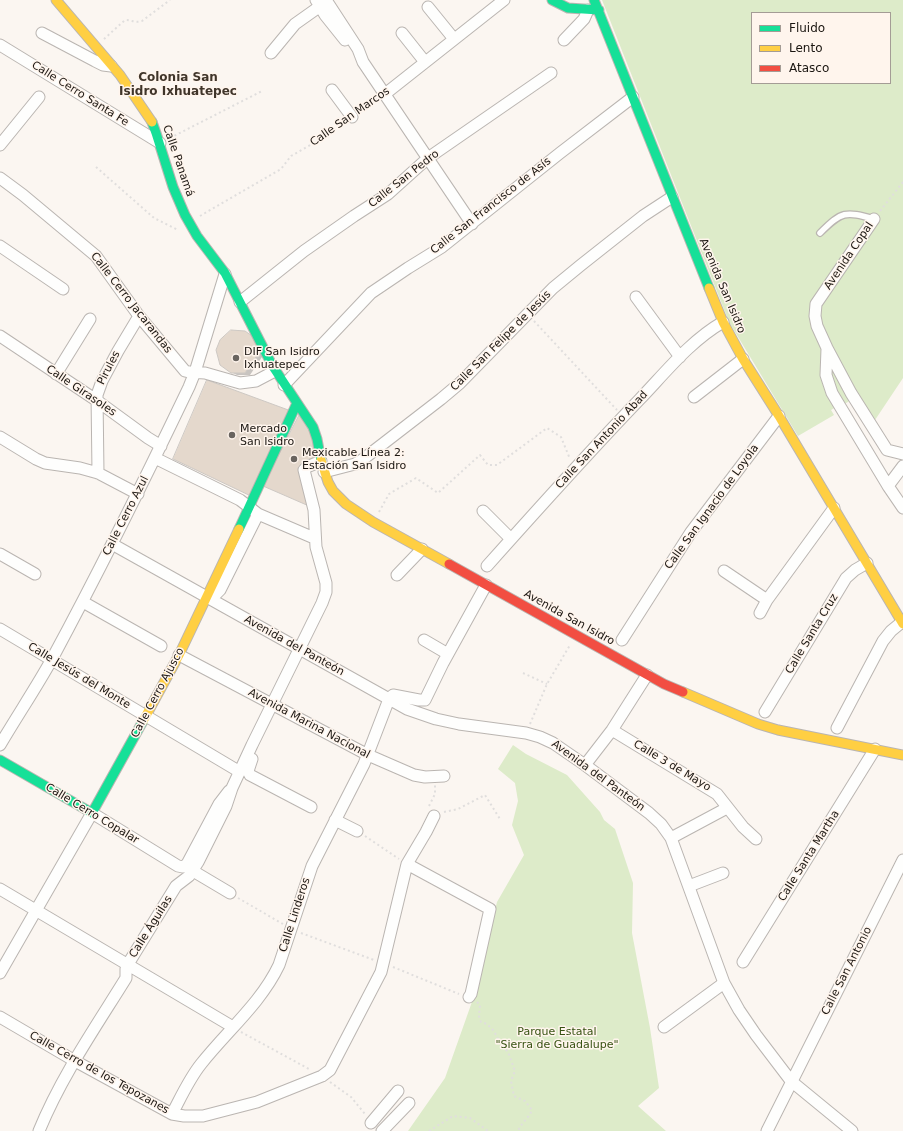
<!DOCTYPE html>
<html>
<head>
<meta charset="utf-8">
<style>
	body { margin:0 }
	#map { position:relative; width:903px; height:1131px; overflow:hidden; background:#fbf6f1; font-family:"DejaVu Sans",sans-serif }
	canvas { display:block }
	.legend { position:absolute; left:751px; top:12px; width:140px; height:72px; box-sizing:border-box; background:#fff5ed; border:1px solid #a49c95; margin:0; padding:5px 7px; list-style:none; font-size:12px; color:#1b1611 }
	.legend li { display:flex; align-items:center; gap:8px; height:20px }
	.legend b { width:20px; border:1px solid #a49c95 }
</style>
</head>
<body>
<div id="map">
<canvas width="903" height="1131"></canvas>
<ul class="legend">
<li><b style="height:5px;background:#16e098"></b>Fluido</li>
<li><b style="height:5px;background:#ffcf43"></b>Lento</li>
<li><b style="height:5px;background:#f24e42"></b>Atasco</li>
</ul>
</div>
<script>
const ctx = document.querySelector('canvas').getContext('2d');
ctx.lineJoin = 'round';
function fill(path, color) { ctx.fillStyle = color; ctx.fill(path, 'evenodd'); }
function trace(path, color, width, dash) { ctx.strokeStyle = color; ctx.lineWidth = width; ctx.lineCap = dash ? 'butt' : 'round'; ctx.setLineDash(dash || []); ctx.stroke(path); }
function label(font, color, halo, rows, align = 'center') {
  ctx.font = font + ' "DejaVu Sans",sans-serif'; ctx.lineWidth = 3; ctx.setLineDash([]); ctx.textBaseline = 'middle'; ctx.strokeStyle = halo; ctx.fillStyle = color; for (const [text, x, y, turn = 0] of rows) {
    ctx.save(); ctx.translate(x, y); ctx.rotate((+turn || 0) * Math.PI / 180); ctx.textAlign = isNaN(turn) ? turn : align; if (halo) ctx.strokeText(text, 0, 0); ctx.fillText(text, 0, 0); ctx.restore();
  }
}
fill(new Path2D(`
	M602,0H903V378L873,423L851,400L843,405L841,404L831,410L834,415L798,436L729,322ZM752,13H890V83H752Z
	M513,745L526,754L567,775L600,812L604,820L615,829L633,883L632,933L650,1028L659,1088L638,1106L666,1131H408L445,1078L473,999L497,902L524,855L512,825L518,801L515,783L498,769Z`), '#ddebc9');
fill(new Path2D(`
	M217,350L264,354L250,375H237L231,372Z
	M207,382L323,460L272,490Z`), '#0003');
const building = new Path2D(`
	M231,330L245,331L255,338L260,351L245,373H231L220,365L216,350L220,340Z
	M207,380L291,411L253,497L173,459Z
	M300,414L312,436L316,457L304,461L301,464L309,506L263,486Z`);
fill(building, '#e4d8cc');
trace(building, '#cdc8c3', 1);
const lane = new Path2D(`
	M820,233C842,211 845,211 874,219`);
const street = new Path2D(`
	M316,0L325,15L345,40
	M326,0L358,49L363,62L472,224
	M428,7L454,39
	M42,33L95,61L103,65L111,66
	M402,33L425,62
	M564,40L584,19L588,10
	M0,45L160,143
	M271,53L295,24L319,7
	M332,90L352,117
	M385,94L504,0
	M0,145L39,97
	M0,178L23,195L96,256L139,316L185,371L189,372L205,373L240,383L256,381L275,371
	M874,219L816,304L815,316L817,326L827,348L851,393L887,450L903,454
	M0,246L63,289
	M636,297L680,357
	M240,302L304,251L354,216L388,194L428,158L551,73
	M0,336L96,400L148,438L161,446
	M827,349L826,375L832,393L888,486L903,508
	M56,374L90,319
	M284,385L371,293L408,268L442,247L560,153L633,97
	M694,397L743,359
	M0,437L36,459L45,463L80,468L98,473L138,494
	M155,458L240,500L258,514L314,538
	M324,472L355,464L362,460L441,399L460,383L553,288L581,265L643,216L672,197
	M98,473L97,395L102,381L118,351L139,316
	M888,486L903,466
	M483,511L511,539
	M112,544L407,709L436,719L459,724L526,733L540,737L553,743L585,765L649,813L661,824L671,838L724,983L739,1010L756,1035L791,1081L852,1131
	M0,554L35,574
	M487,566C537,510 587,454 639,400C665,373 690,341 723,322
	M724,571L767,600
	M397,575L422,549
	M207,598L215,595L220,590L258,514
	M83,602L161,646
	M760,613L767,600L834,508
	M0,629L240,772
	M424,640L448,654
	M622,640L691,532L779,416
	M179,655L368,755L414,775L425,777L444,776
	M765,712L846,578L855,570L867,563
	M837,728L883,641L891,631L902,622
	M612,730L717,794L743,827L756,839
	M0,745C17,716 36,688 52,659C100,570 145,479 189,387L195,372L225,274
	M252,759L248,771L250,775L311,807
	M585,765L612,730L647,675
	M335,820L357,831
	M671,838L727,808
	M407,864L490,909L471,994L469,997
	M193,871L230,893
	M689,886L723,873
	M0,889L233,1027
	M743,962L875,749
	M0,973L92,813L178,866L183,867L187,864L219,804L229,791
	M0,1017L75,1061L172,1114L184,1116H203L257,1102L322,1076L330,1070L381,972L407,864L426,832L434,816
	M664,1027L724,983
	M172,1114C181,1097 189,1079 201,1064C227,1031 261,1003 279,965L312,866L364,764L389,699L393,695L419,700H425L443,663L486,585
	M371,1123L398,1091
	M39,1131C61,1077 95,1028 126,978V969L128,964L176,886L189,876L198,862L226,806L232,788L252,745L322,603L326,592V583L316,547L314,510L304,470L307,467L321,461
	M382,1131L409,1103
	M767,1131L903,860`);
const fast = new Path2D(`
	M552,0L568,8L599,10
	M594,0L709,288
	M152,122L156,133L173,187L185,215L197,236L225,273L272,365L313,427L317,439L321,460
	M239,529L297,403
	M0,760L92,813L143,721`);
const slow = new Path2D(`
	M56,0L120,75L152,122
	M709,288L723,322L743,359L779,416L903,624
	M321,460L328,482L333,491L346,504L373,522L449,564
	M683,692L758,724L778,730L903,755
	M143,721L179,655L239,529`);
const jam = new Path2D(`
	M449,564L664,684L683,692`);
trace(lane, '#bab5b1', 8);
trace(street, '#bab5b1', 13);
trace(fast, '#bab5b1', 11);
trace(slow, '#bab5b1', 11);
trace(jam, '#bab5b1', 11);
trace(new Path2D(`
	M104,39L125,20C132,20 135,23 142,21L170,0
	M360,112L377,99
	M170,138L262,91
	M96,167L154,218L178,230
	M880,211L903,182
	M200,216L281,169L291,156L326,136L345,122
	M534,321L617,410
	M379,512L389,494L416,478L438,493L480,455L488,465H497L547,428L561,437L570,459
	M523,673L547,684
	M530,724L547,684L570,645
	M429,806L435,794V785
	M444,812L458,809L485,795L500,819
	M365,836L399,859
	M238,898L283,924
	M301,933L374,960
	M393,967L459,994
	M477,1002L480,1005L479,1016L481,1022L487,1024L494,1031L500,1043L508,1052L515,1071L511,1081L514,1096L525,1101L532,1110C529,1118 521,1123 518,1131
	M241,1032L309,1069
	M330,1082L351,1097L365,1114
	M429,1131L453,1116L470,1118L488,1131`), '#e0dedd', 2, [2, 3]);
trace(lane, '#fefefd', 5.5);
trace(street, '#fefefd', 11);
trace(fast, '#16e098', 9);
trace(slow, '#ffcf43', 9);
trace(jam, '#f24e42', 9);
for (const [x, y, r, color] of [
	[236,358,4,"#69645f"],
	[232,435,4,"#69645f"],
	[294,459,4,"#69645f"]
]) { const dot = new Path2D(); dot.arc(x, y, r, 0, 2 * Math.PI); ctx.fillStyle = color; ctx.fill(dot); trace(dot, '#fff5ed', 1.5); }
label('11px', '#1b1611', '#fff5ed', [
	["Calle Cerro Santa Fe",80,94,32],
	["Calle San Marcos",350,117,-35],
	["Calle Panamá",178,161,71],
	["Calle San Pedro",404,179,-38],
	["Calle San Francisco de Asís",491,206,-38],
	["Avenida Copal",849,256,-56],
	["Avenida San Isidro",722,286,67],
	["Calle Cerro Jacarandas",131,303,52],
	["Calle San Felipe de Jesús",501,341,-45],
	["Pirules",109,368,-63],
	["Calle Girasoles",81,391,34],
	["Calle San Antonio Abad",602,440,-47],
	["Calle San Ignacio de Loyola",712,507,-54],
	["Calle Cerro Azul",126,516,-63],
	["Avenida San Isidro",569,618,29],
	["Calle Santa Cruz",812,634,-59],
	["Avenida del Panteón",294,646,29],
	["Calle Jesús del Monte",79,676,31],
	["Calle Cerro Ajusco",158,693,-62],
	["Avenida Marina Nacional",309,724,28],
	["Calle 3 de Mayo",672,766,31],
	["Avenida del Panteón",598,776,36],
	["Calle Cerro Copalar",92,814,31],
	["Calle Santa Martha",809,856,-58],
	["Calle Linderos",295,915,-72],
	["Calle Águilas",151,927,-58],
	["Calle San Antonio",847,971,-63],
	["Calle Cerro de los Tepozanes",99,1073,29]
]);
label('11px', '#1b1611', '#fff5ed', [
	["DIF San Isidro",244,352],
	["Ixhuatepec",244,365],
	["Mercado",240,429],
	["San Isidro",240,442],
	["Mexicable Línea 2:",302,453],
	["Estación San Isidro",302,466]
], 'left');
label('11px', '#375212', '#fff5ed', [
	["Parque Estatal",557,1032],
	["\"Sierra de Guadalupe\"",557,1045]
]);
label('bold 12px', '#40352a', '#fff5ed', [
	["Colonia San",178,78],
	["Isidro Ixhuatepec",178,92]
]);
</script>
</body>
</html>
